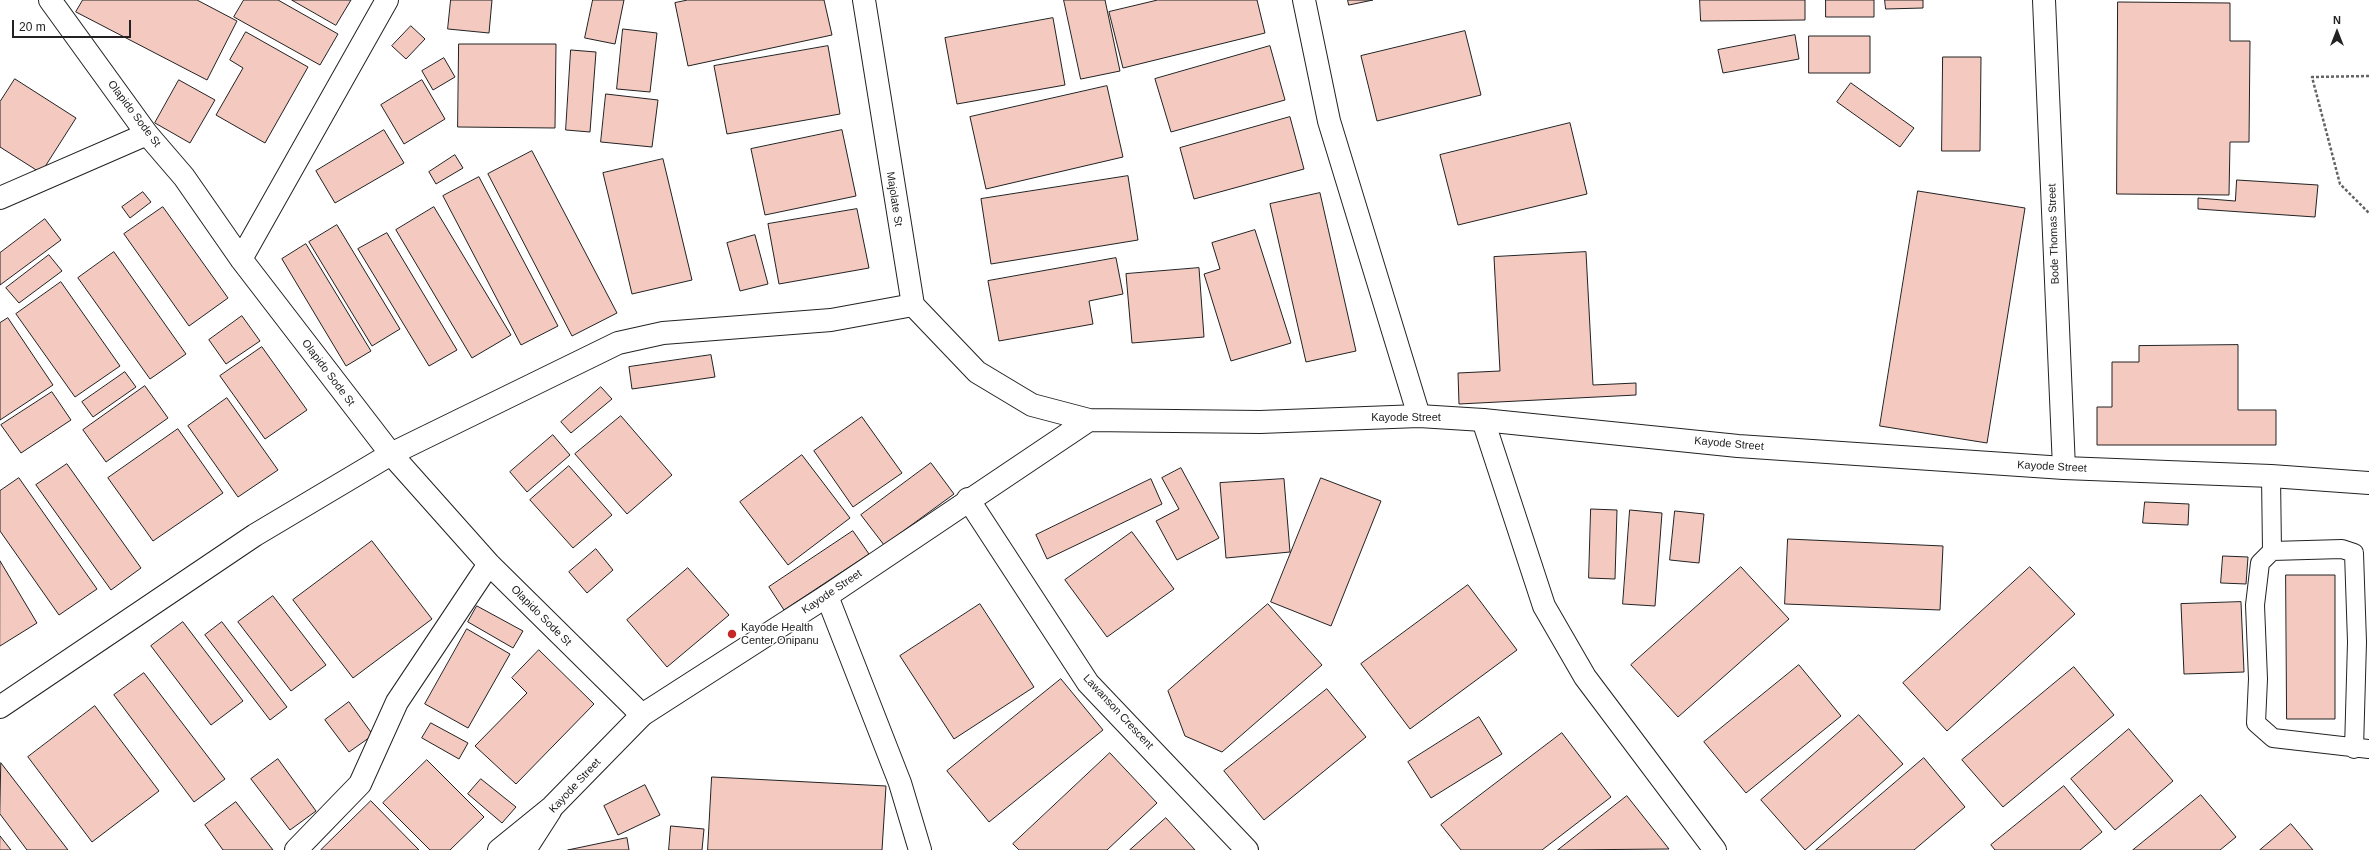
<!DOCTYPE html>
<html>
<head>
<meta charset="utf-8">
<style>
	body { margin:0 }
	#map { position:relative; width:2369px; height:850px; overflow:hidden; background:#fff; font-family:Helvetica,sans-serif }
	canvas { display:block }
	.north { position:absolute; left:2317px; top:12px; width:40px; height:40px; -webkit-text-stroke:3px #fff; paint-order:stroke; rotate:0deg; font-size:11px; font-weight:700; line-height:16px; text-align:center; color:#222 }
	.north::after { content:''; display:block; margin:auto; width:14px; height:18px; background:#222; clip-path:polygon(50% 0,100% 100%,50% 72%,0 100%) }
	.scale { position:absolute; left:12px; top:20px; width:119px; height:18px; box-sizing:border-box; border:2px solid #222; border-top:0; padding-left:5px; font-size:12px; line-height:14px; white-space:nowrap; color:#222; -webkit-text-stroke:3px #fff; paint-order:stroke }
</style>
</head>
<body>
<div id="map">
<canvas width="2369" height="850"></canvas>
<div class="north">N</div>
<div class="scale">20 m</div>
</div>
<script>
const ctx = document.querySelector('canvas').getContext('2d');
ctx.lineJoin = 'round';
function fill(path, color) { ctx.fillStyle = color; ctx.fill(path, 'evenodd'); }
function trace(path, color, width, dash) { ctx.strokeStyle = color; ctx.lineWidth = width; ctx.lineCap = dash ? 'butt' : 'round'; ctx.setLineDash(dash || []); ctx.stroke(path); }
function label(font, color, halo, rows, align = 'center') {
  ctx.font = font + ' Helvetica,sans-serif'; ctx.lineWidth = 3; ctx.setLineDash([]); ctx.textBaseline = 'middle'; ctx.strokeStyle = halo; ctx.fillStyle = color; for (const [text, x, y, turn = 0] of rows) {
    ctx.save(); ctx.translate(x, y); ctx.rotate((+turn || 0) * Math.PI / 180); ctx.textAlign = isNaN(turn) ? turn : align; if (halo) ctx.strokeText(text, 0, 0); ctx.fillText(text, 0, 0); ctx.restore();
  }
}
const building = new Path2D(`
	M83,0H197L237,21L207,80L76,12Z
	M244,0H278L338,34L320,65L234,17Z
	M292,0H351L336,25Z
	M451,0H492L489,33L448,29Z
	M593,0H624L615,44L585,38Z
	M688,0H824L832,35L688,66L675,3Z
	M1064,0H1105L1120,71L1081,79Z
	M1158,0H1257L1265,33L1123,68L1109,12Z
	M1348,0H1373L1349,5Z
	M1700,0H1805V20L1701,21Z
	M1826,0H1874V17H1826Z
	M1885,0H1923V8L1886,9Z
	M2118,2L2230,3V41H2250L2249,142H2230L2229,195L2117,194Z
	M1053,18L1065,85L957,104L945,38Z
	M411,26L425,39L406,59L392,46Z
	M623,29L657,33L650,92L617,89Z
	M1465,31L1481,95L1377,121L1361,56Z
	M246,32L308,67L265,143L216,115L243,68L230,60Z
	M1795,35L1799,59L1723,73L1718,50Z
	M1809,36H1870V73H1809Z
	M459,44H556L555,128L458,127Z
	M828,46L840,114L727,134L714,66Z
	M1270,46L1285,100L1171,132L1155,79Z
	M571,50L596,52L590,132L566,130Z
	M1943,57H1981L1980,151H1942Z
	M444,58L455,77L433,90L422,71Z
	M15,79L76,118L41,173L0,147V102Z
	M179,80L215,100L190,143L155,123Z
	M422,80L445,119L404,144L381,105Z
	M1851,83L1914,128L1900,147L1837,102Z
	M1107,86L1123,157L986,189L970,117Z
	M606,94L658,100L652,147L601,142Z
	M1290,117L1304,169L1194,199L1180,148Z
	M1570,123L1587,194L1458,225L1440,155Z
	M384,130L404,163L335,203L316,171Z
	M842,130L856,196L765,215L751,149Z
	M532,151L617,313L572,336L488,174Z
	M455,155L463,168L436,184L429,172Z
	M663,159L692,280L632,294L603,173Z
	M1128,176L1138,240L991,264L981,199Z
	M479,177L558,326L521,345L443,196Z
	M2237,180L2318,185L2315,217L2198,209V198L2235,201Z
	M1918,191L2025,208L1987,443L1880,426Z
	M143,192L151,202L130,218L122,207Z
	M1320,193L1356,351L1306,362L1270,204Z
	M163,207L228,298L189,326L124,234Z
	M434,207L511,335L472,358L396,230Z
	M857,209L869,268L779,284L768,224Z
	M45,219L61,240L0,285V253Z
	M337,225L400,329L372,346L309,242Z
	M1255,230L1291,343L1231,361L1204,274L1220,269L1212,243Z
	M387,233L457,350L429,366L358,249Z
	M755,235L768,284L740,291L727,243Z
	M306,244L371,351L346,366L282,259Z
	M114,252L186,354L150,379L78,278Z
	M1586,252L1593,385L1636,383V395L1459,404L1458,373L1500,371L1494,257Z
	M49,255L62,271L19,303L6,288Z
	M1116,258L1123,294L1089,301L1093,324L999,341L988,281Z
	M1199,268L1204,337L1132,343L1126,274Z
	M61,282L120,366L75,397L16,314Z
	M242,316L260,341L226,364L209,340Z
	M8,318L53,385L0,420V323Z
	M2238,345V410H2276V445H2097V407H2112V362H2139V346Z
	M262,347L307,410L265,439L220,376Z
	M711,355L715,377L632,389L629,367Z
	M125,372L136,387L93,417L82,402Z
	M145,386L168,418L106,462L83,430Z
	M601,387L612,399L571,433L561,422Z
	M52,392L71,420L21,453L1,425Z
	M227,398L278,470L238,497L188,426Z
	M621,416L672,475L627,514L575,454Z
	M862,417L902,473L853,507L814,451Z
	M178,429L223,493L153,541L108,478Z
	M553,435L570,455L527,492L510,472Z
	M802,455L850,518L788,565L740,502Z
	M931,463L954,494L884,545L861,515Z
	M67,464L141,568L111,590L36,485Z
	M569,466L612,515L573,548L530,500Z
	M1181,468L1219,538L1177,560L1156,521L1179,509L1162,478Z
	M19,478L97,589L59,615L0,531V491Z
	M1321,478L1381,501L1331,626L1271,602Z
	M1151,479L1162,504L1047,559L1036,535Z
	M1284,479L1290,552L1226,558L1220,483Z
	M2145,502L2189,504L2188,525L2143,523Z
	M1591,509L1617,510L1615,579L1589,578Z
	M1630,510L1662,513L1655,606L1623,604Z
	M1675,511L1704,514L1699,563L1670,560Z
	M853,531L869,554L784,610L769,587Z
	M1132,532L1174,589L1107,637L1065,580Z
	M1788,539L1943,546L1940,610L1785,604Z
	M372,541L432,619L353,678L293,600Z
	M596,549L613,570L587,593L569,572Z
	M2223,556L2248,557L2246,584L2221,583Z
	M0,561L37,623L0,646Z
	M1741,567L1789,619L1678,717L1631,665Z
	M2030,567L2075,614L1947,731L1903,683Z
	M688,568L729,615L667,667L627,620Z
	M2286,575H2335V719H2287Z
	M1468,585L1517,650L1410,729L1361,664Z
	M273,596L326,665L291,691L238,622Z
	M2241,602L2244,672L2184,674L2181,604Z
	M980,604L1034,687L954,739L900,656Z
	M1268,604L1322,665L1222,752L1185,736L1168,691Z
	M477,606L523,631L513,648L468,622Z
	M183,622L243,701L211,725L151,646Z
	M222,622L287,707L270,720L205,635Z
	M467,629L510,654L468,728L425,704Z
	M539,650L594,704L516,784L475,746L527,693L512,678Z
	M1799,665L1841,716L1746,793L1704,742Z
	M2074,667L2114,715L2003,807L1962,760Z
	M144,673L225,779L194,802L114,695Z
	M1061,679L1103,730L989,822L947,771Z
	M1327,689L1366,737L1264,820L1224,771Z
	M349,702L373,735L349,752L325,720Z
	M95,706L159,791L92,842L28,757Z
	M1859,715L1903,764L1805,850L1761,800Z
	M1479,717L1502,754L1431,798L1408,762Z
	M431,723L468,743L459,759L422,738Z
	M2129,729L2173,781L2115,830L2071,779Z
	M1562,733L1611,797L1542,850H1461L1441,825Z
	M1110,753L1157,803L1107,850H1019L1013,844Z
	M1924,758L1965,807L1914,850H1816Z
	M278,759L316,811L290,830L251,779Z
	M427,760L484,817L450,850H430L383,803Z
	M1,763L68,850H27L0,814Z
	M712,777L886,786L882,850H708Z
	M481,779L516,807L502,823L468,794Z
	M645,785L660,815L618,835L604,806Z
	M2064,786L2102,832L2080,850H1995L1991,845Z
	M2201,795L2236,837L2220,850H2133Z
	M1627,796L1669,849L1558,850Z
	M371,801L419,850H321Z
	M236,802L273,850H223L205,825Z
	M1166,818L1195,850H1130Z
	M2291,824L2313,850H2260Z
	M671,826L704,829L702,850H669Z
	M0,836L11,850H0Z
	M627,838L629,850H568Z`);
fill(building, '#f3c9c0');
trace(building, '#222', 1);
const lane = new Path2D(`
	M2271,476L2272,551L2260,563L2255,605L2258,679L2256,723L2273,738L2369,749
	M2272,551L2342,549L2354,553L2357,642L2354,749`);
const street = new Path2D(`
	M50,0L147,134L184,177L241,259L391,454L489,564L642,715
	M1304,0L1329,121L1419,416
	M2044,0L2064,468
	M0,198L147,134
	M241,259L387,0
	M1483,420L1544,606L1585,677L1715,850
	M968,499L1088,683L1247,850
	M827,596L900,783L920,850
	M0,707L255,535L391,454L618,343L663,333L831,320L913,305
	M296,850L360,784L397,702L489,564
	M525,850L550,811`);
const secondary = new Path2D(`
	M864,0L913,305L977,372L1032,405L1089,420L1260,422L1419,416L1483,420L1738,446L2064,468L2271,476L2369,483
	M499,850L552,807L642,715L827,596L1089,420`);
trace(lane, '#222', 20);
trace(street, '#222', 24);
trace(secondary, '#222', 24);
trace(new Path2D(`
	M2369,76L2312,77L2340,184L2369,213`), '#646464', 2.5, [3, 2]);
trace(lane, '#fff', 18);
trace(street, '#fff', 22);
trace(secondary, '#fff', 22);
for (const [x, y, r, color] of [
	[732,634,5,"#c62828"]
]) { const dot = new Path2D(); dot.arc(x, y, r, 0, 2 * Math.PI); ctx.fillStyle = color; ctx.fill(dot); trace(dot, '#fff', 1.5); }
label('11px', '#222', '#fff', [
	["Olapido Sode St",134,114,53],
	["Majolate St",894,199,81],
	["Bode Thomas Street",2054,234,-92],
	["Olapido Sode St",328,373,53],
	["Kayode Street",1406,418],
	["Kayode Street",1729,444,5],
	["Kayode Street",2052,467,3],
	["Kayode Street",832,592,-34],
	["Olapido Sode St",541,616,45],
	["Lawanson Crescent",1118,712,47],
	["Kayode Street",575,786,-47]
]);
label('11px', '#222', '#fff', [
	["Kayode Health",741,628],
	["Center Onipanu",741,641]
], 'left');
</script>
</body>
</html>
